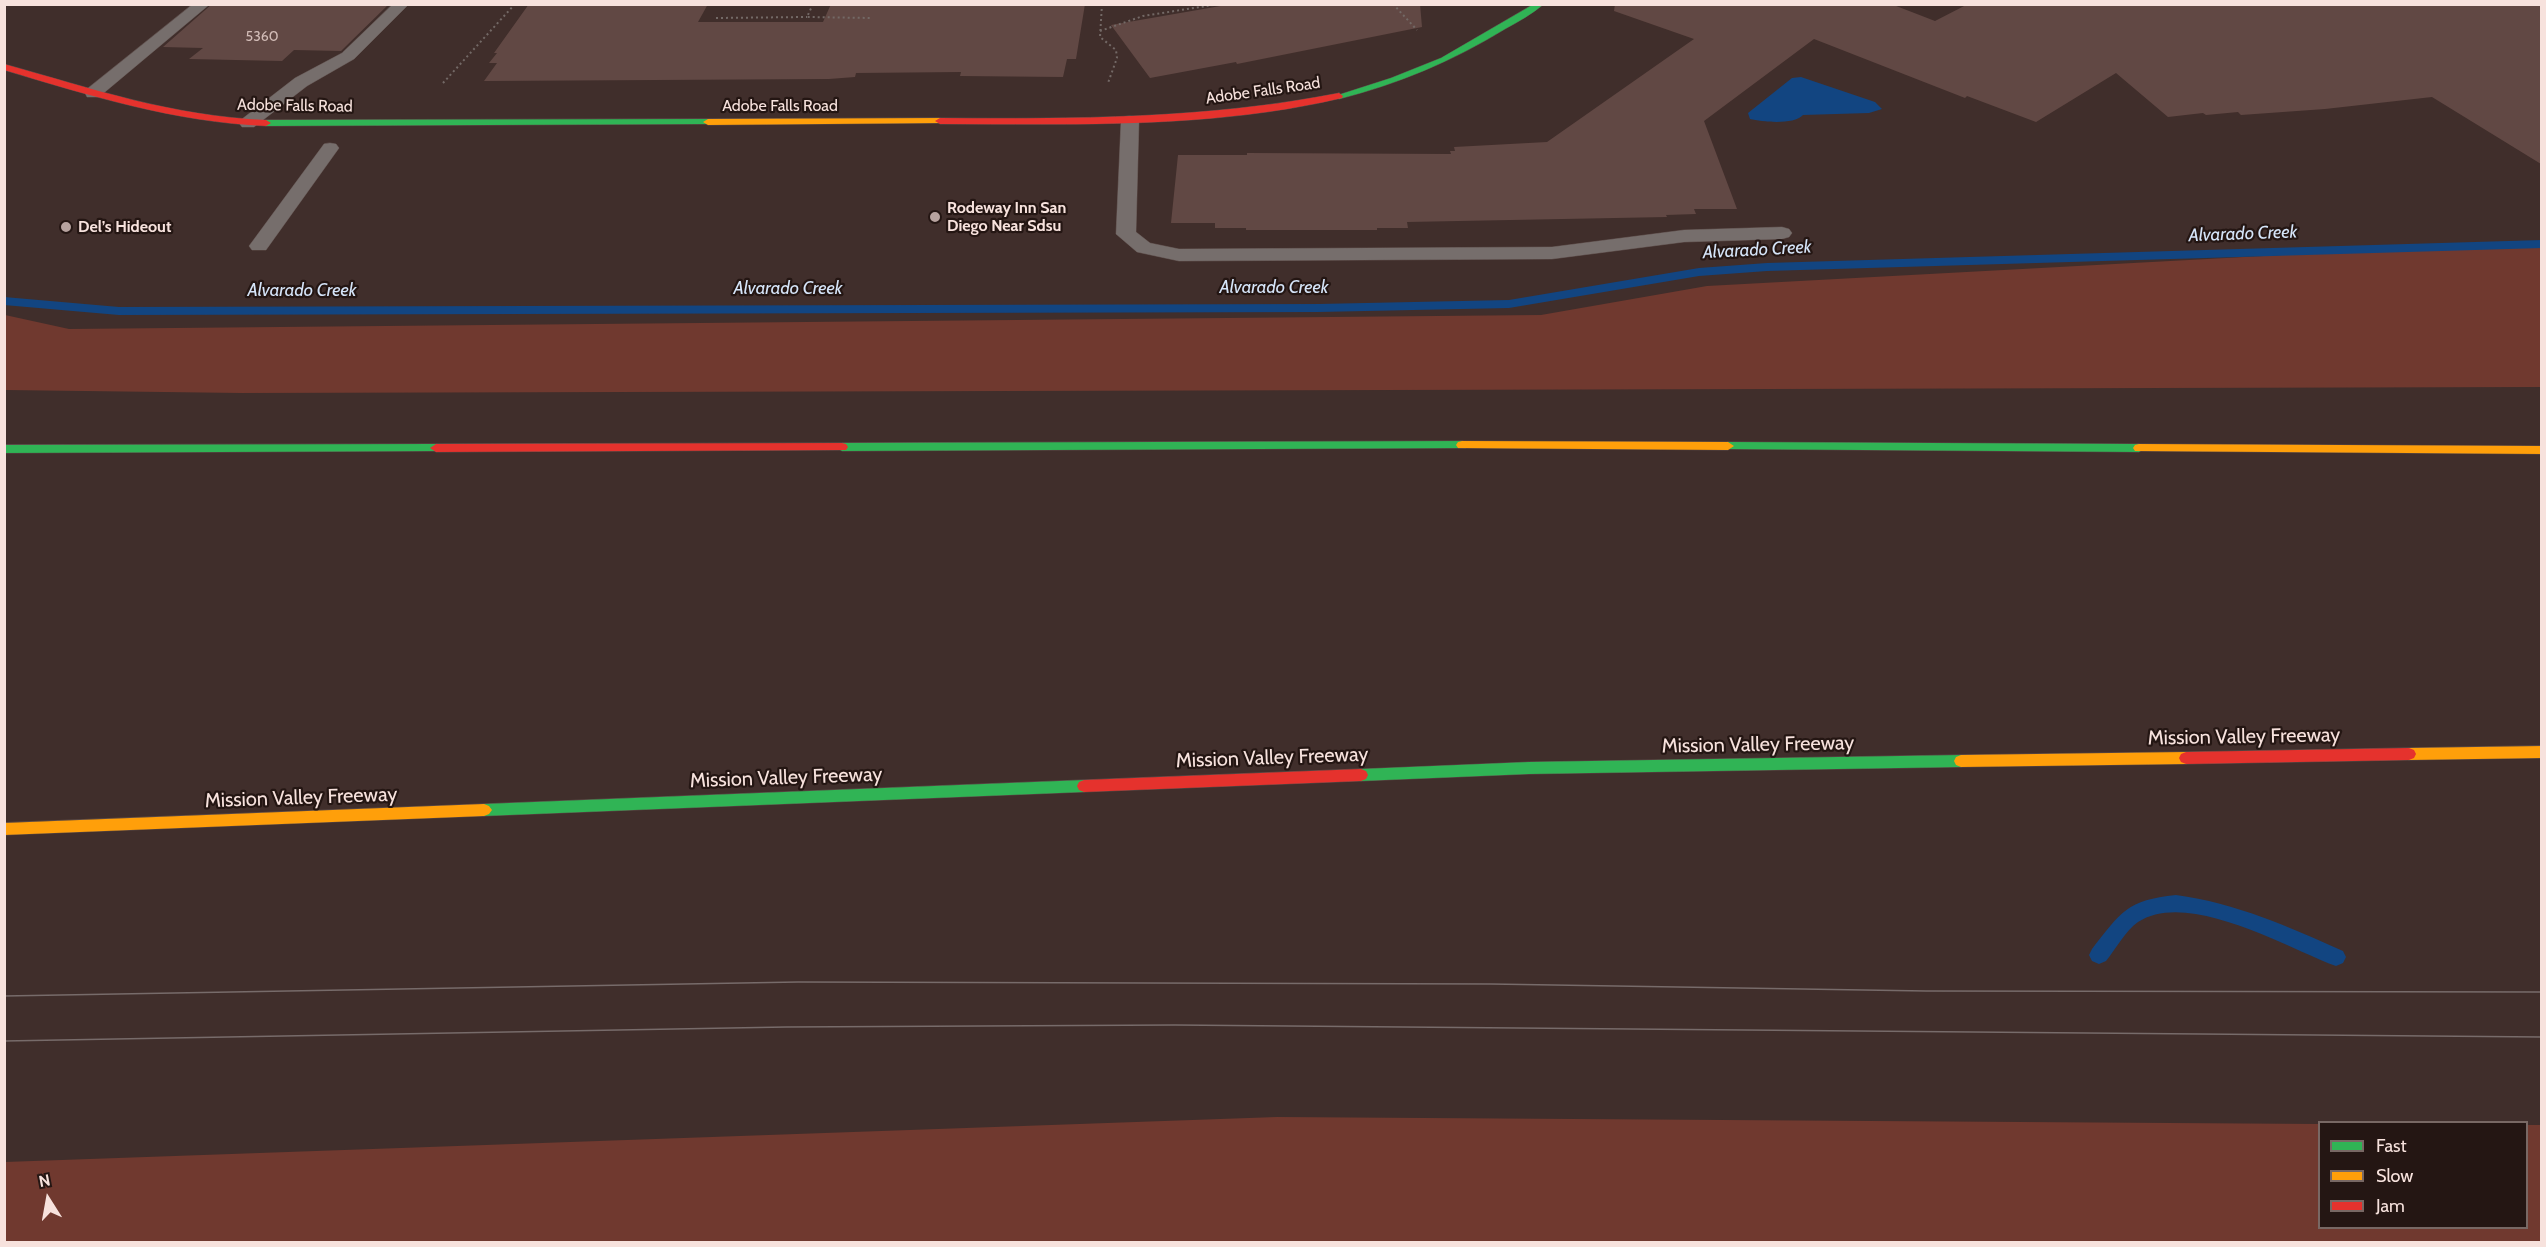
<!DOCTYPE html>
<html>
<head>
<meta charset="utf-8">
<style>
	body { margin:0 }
	#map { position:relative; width:2546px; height:1247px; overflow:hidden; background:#402e2b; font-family:Cabin,sans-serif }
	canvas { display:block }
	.frame { position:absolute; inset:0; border:6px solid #f7e2dd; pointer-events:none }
	.legend { position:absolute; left:2318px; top:1121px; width:210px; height:108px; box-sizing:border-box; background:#241613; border:2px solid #786864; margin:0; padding:8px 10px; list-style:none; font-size:18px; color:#f7e2dd }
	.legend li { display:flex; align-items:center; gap:12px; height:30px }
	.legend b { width:30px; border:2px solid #786864 }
	.north { position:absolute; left:18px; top:1169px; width:60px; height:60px; -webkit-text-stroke:4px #241613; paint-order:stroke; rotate:349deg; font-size:16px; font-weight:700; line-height:24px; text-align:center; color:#f7e2dd }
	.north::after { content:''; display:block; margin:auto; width:21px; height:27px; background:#f7e2dd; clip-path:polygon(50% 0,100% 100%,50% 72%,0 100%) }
</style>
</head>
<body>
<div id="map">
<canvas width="2546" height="1247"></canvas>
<div class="frame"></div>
<ul class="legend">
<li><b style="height:8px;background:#30b455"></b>Fast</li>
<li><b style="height:8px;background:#ff9f0a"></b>Slow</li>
<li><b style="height:8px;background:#e5322d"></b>Jam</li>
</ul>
<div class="north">N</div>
</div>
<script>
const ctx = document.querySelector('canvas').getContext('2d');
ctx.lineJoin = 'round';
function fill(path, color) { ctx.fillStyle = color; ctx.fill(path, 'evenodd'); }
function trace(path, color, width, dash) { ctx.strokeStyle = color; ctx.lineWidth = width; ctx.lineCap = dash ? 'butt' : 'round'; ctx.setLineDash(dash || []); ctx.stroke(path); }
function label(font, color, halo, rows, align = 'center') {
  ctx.font = font + ' Cabin,sans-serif'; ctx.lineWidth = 4.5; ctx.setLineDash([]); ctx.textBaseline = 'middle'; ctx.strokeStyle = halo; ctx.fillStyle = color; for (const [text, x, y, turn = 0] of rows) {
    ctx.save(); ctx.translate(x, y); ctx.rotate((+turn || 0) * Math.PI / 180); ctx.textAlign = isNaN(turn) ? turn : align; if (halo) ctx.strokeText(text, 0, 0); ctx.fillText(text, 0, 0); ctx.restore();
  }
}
fill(new Path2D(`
	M2541,241V387L242,393L5,390V315L69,329L1541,315L1707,286Z
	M1277,1117L2319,1124L2320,1228H2526L2527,1125H2541V1242H5V1162Z`), '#70392f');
fill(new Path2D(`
	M1801,77L1875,102L1882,109L1869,113L1803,115C1794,125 1763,122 1750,119L1748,113L1792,78Z`), '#124581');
fill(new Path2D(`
	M2542,240V248L1767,271L1699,276L1509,308L1318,312L119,315L4,305V297L119,307L1318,304L1509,300L1699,268L1767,263Z
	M2176,895C2236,903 2289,927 2343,951L2346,957L2343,963L2336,966C2287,948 2188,889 2138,922C2125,931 2116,949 2106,961L2099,964L2092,961L2089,955L2092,949C2121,912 2127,900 2176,895Z`), '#124581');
fill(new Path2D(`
	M212,4H389L341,51L294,50L282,61L189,59L203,48L163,47Z
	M529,4H708L698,22H823L831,4H1085L1076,59H1067L1063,77L960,76L961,72L856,73L855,77L829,79L484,81L497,63H489L497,53H494Z
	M1232,4H1420L1422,27L1237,64L1236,62L1150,78L1111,25Z
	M1615,4H1891L1935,21L1968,4H2541V164L2432,97L2325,109L2241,115L2238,112L2206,115L2203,113L2168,117L2116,73L2036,122L1967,96L1965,98L1814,39L1704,121L1737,209H1694L1696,214L1666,215L1667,217L1407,222L1408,228H1377V230H1246V228H1215V223H1171L1178,155H1247V153L1451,154L1450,151H1455L1454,147L1547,142L1694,39L1614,11Z`), '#614844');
const lane = new Path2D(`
	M193,4H210L99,97H87L85,93L87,89Z
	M393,4H409L354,59L307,86L254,127H242L239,123L242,119L295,78L342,53Z
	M1130,116L1136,117L1139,121L1136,232L1150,243L1179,249L1552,247L1684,230L1782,227L1789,229L1792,233L1789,237L1782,239L1684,242L1552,259L1179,261L1137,252L1116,234L1121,121L1124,117Z
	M330,143L336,144L339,148L266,250H252L249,246L252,242L324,144Z`);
const fast = new Path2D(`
	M1534,4H1544C1532,14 1518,22 1505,29C1453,61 1398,84 1339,99L1335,96L1391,78L1441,58Z
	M708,119L713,122L711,124L266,126L261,123L266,120Z
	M1462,441L1466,442L1468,445L1466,448L842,451L836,447L842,443Z
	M1728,442L2139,444L2145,448L2139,452L1724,449L1722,446Z
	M436,444L440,445L442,448L440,451L4,453V445Z
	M1961,755L1966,757L1968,761L1966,765L1961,767L1529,774L1361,781L1356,779L1354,775L1356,771L1361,769L1529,762Z
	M1084,780L1089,782L1091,786L1089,790L1084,792L484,816L479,814L476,810L479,806L484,804Z`);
const slow = new Path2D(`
	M940,118L945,121L943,123L708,125L703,122L708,119Z
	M1462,441L1728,442L1734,446L1728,450L1458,448L1456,445L1458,442Z
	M2139,444L2542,446V454L2135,451L2133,448L2135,445Z
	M2542,746V758L2409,760L2404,758L2402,754L2404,750L2409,748Z
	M2186,752L2191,754L2193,758L2191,762L2186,764L1961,767L1956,765L1954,761L1956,757L1961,755Z
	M484,804L489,806L492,810L489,814L484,816L4,835V823Z`);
const jam = new Path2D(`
	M4,64C94,89 171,116 266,120L271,123L266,126C175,122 91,96 4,70Z
	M1339,93L1343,96L1342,98C1211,129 1074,124 940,124L935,121L940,118C1074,119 1207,119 1339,93Z
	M842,443L846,444L848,447L846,450L436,452L430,448L436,444Z
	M2409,748L2414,750L2416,754L2414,758L2409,760L2186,764L2181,762L2179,758L2181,754L2186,752Z
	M1361,769L1366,771L1368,775L1366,779L1361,781L1084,792L1079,790L1077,786L1079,782L1084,780Z`);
trace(lane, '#5c4c49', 1);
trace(fast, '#5c4c49', 1);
trace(slow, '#5c4c49', 1);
trace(jam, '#5c4c49', 1);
trace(new Path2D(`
	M813,4L807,17L872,18
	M1102,4L1100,37L1116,50L1117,58L1108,83
	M1393,4L1417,30
	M716,18L807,17
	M1100,31L1143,16L1219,4
	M443,83L515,4`), '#736966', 2, [2, 3]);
fill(lane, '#766e6c');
fill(fast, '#30b455');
fill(slow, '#ff9f0a');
fill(jam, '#e5322d');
trace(new Path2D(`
	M4,996L798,982L1491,984L1926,991L2542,992
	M4,1041L786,1027L1175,1025L2542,1037`), '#776b6a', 1.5);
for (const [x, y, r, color] of [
	[935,217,6,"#b7a39f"],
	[66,227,6,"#b7a39f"]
]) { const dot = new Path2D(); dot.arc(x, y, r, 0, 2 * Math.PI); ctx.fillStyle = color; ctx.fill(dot); trace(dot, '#241613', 2); }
label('14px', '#d2bcb7', null, [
	["5360",262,37]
]);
label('16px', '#f7e2dd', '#241613', [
	["Adobe Falls Road",1263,91,-8],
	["Adobe Falls Road",295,106,1],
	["Adobe Falls Road",780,106]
]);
label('bold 16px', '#f7e2dd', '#241613', [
	["Rodeway Inn San",947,208],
	["Diego Near Sdsu",947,226],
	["Del’s Hideout",78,227]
], 'left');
label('italic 18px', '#d5e4f8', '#241613', [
	["Alvarado Creek",2243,234,-2],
	["Alvarado Creek",1757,250,-3],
	["Alvarado Creek",1274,288],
	["Alvarado Creek",788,289],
	["Alvarado Creek",302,291]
]);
label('20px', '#f7e2dd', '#241613', [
	["Mission Valley Freeway",2244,737,-1],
	["Mission Valley Freeway",1758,745,-1],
	["Mission Valley Freeway",1272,758,-2],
	["Mission Valley Freeway",786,778,-2],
	["Mission Valley Freeway",301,798,-2]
]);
</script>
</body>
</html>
